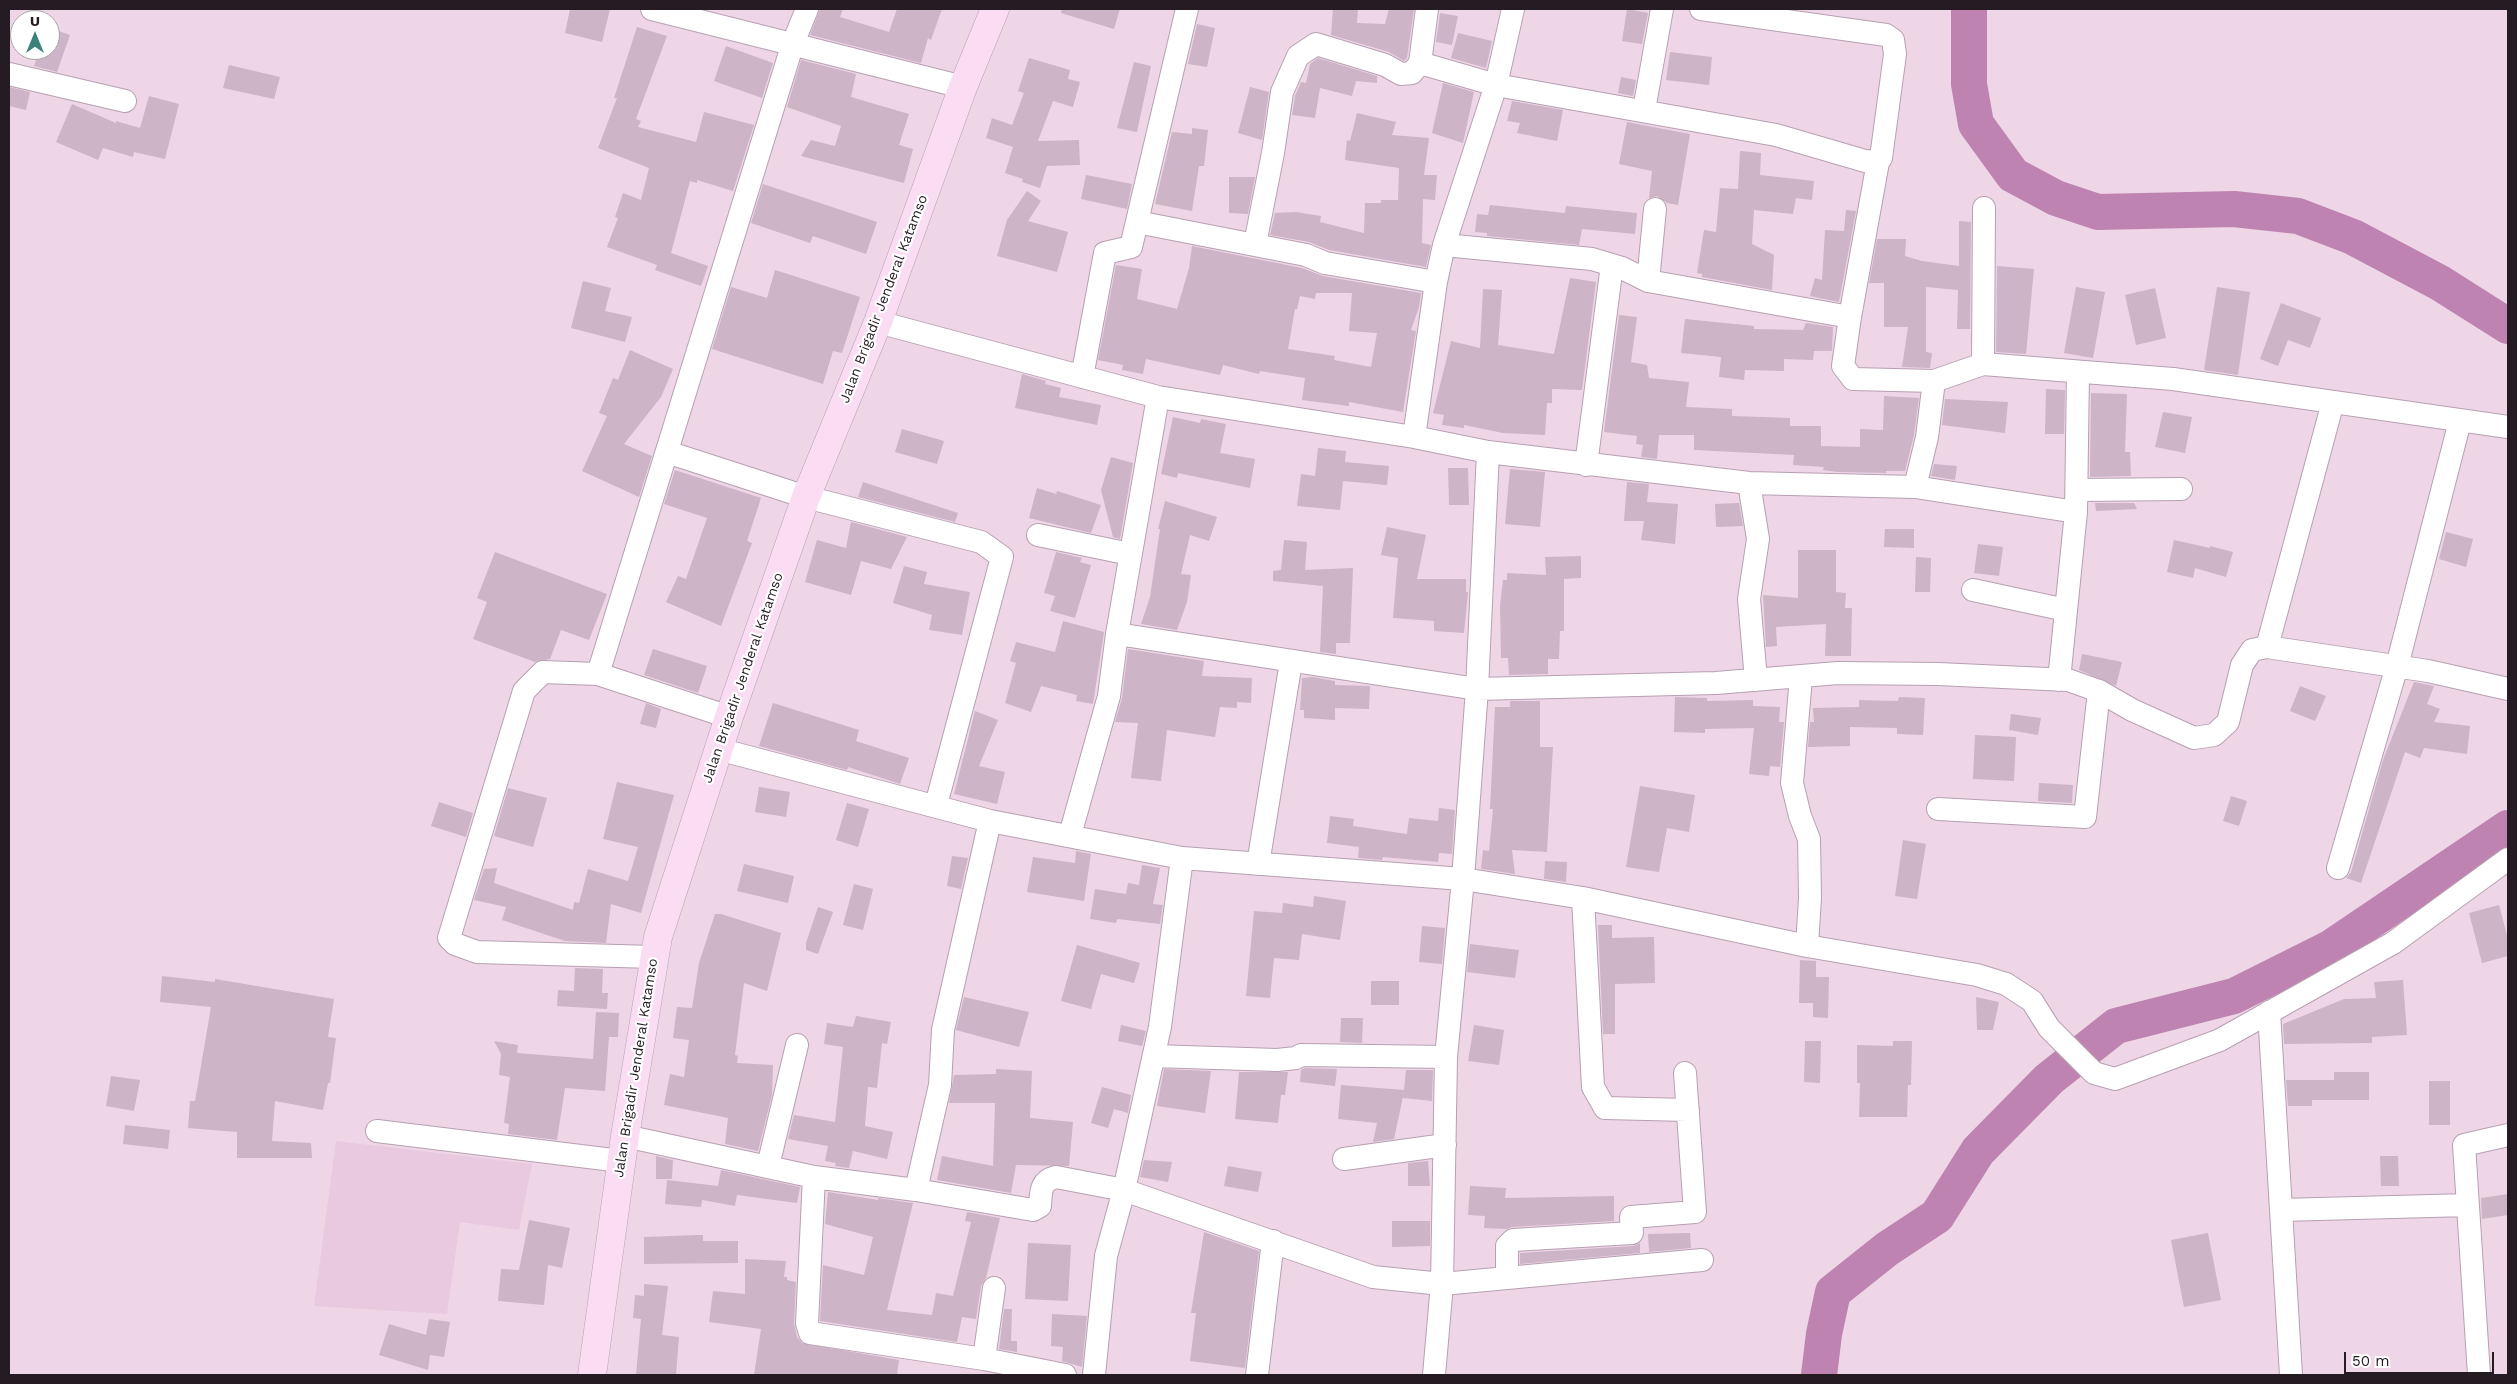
<!DOCTYPE html>
<html>
<head>
<meta charset="utf-8">
<style>
	body { margin:0 }
	#map { position:relative; width:2517px; height:1384px; overflow:hidden; background:#eed6e7; font-family:"Work Sans",sans-serif }
	canvas { display:block }
	.frame { position:absolute; inset:0; border:10px solid #251c23; pointer-events:none }
	.north { position:absolute; left:10px; top:10px; width:50px; height:50px; box-sizing:border-box; background:#fff; border:1px solid #a8a4a7; border-radius:50%; rotate:0deg; font-size:14px; font-weight:700; line-height:20px; text-align:center; color:#251c23 }
	.north::after { content:''; display:block; margin:auto; width:18px; height:22px; background:#3b817a; clip-path:polygon(50% 0,100% 100%,50% 72%,0 100%) }
	.scale { position:absolute; left:2344px; top:1352px; width:150px; height:22px; box-sizing:border-box; border:2px solid #251c23; border-top:0; padding-left:6px; font-size:15px; line-height:18px; white-space:nowrap; color:#251c23; -webkit-text-stroke:4px #fff; paint-order:stroke }
</style>
</head>
<body>
<div id="map">
<canvas width="2517" height="1384"></canvas>
<div class="frame"></div>
<div class="north">U</div>
<div class="scale">50 m</div>
</div>
<script>
const ctx = document.querySelector('canvas').getContext('2d');
ctx.lineJoin = 'round';
function fill(path, color) { ctx.fillStyle = color; ctx.fill(path, 'evenodd'); }
function trace(path, color, width, dash) { ctx.strokeStyle = color; ctx.lineWidth = width; ctx.lineCap = dash ? 'butt' : 'round'; ctx.setLineDash(dash || []); ctx.stroke(path); }
function label(font, color, halo, rows, align = 'center') {
  ctx.font = font + ' "Work Sans",sans-serif'; ctx.lineWidth = 4.5; ctx.setLineDash([]); ctx.textBaseline = 'middle'; ctx.strokeStyle = halo; ctx.fillStyle = color; for (const [text, x, y, turn = 0] of rows) {
    ctx.save(); ctx.translate(x, y); ctx.rotate((+turn || 0) * Math.PI / 180); ctx.textAlign = isNaN(turn) ? turn : align; if (halo) ctx.strokeText(text, 0, 0); ctx.fillText(text, 0, 0); ctx.restore();
  }
}
fill(new Path2D(`
	M336,1141L532,1164L519,1230L460,1222L447,1314L314,1306Z`), '#e8c9e0');
trace(new Path2D(`
	M1969,9V84L1976,124L2013,175L2056,198L2098,212L2234,209L2298,216L2353,237L2440,283L2508,326
	M1819,1375L1824,1334L1833,1292L1887,1249L1937,1216L1978,1151L2049,1079L2116,1026L2234,996L2332,947L2508,828`), '#be83b0', 36);
fill(new Path2D(`
	M570,9H610L602,42L565,33Z
	M820,9H843L840,17L889,32L897,9H942L931,40L928,38L921,63L810,35Z
	M1062,9H1120L1114,29L1061,13Z
	M1333,9H1358L1357,23L1385,24L1389,9H1414L1407,58L1404,61L1389,52L1331,35Z
	M1627,9L1648,13L1642,44L1622,41Z
	M1440,13L1458,16L1452,45L1436,42Z
	M1197,24L1215,28L1207,67L1188,64Z
	M637,27L667,36L636,119L641,121L638,127L696,142L704,112L754,125L733,191L697,180V183L690,181L671,253L708,266L701,286L655,270L657,265L607,247L618,218L615,217L623,193L641,200L649,168L598,148L617,98H614Z
	M50,28L70,35L57,72L34,66L40,50H50Z
	M1458,33L1492,41L1486,68L1451,58Z
	M726,46L773,63L762,98L714,81Z
	M1670,52L1712,57L1709,85L1666,80Z
	M1029,58L1070,70L1068,79L1080,82L1073,107L1053,101L1038,141L1079,140L1080,165L1047,166L1040,188L1022,182L1023,179L1005,173L1013,147L986,138L992,118L1012,125L1024,93L1018,91Z
	M1318,58L1377,76V83L1356,81L1352,96L1320,88L1315,118L1292,115L1295,96L1301,82L1306,83L1310,64Z
	M801,60L856,74L851,97L909,114L899,145L913,149L904,183L801,156L811,140L835,146L841,126L787,107Z
	M1134,62L1151,66L1137,132L1117,128Z
	M229,65L280,77L274,99L223,88Z
	M1621,77L1636,80L1633,96L1618,93Z
	M1443,83L1474,92L1463,143L1432,133Z
	M9,87L30,92L26,110L9,106Z
	M1250,87L1269,92L1262,140L1238,133Z
	M149,96L179,104L165,159L134,152L133,157L103,148L98,160L56,142L72,104L116,123V121L140,128Z
	M1512,101L1563,110L1557,141L1517,133L1520,123L1507,121Z
	M1357,113L1396,122L1392,135L1429,138L1424,175H1437L1435,200L1423,199L1422,243L1431,245L1426,267L1329,250L1309,242L1270,235L1275,213L1296,212L1321,216L1320,222L1364,233L1365,203H1381V200H1398L1399,168L1345,160L1347,140L1350,141Z
	M1627,122L1690,134L1678,205L1667,203L1657,196L1649,198L1652,171L1619,164Z
	M1192,128L1208,130L1204,166H1199L1192,211L1155,204L1172,132L1192,134Z
	M1740,151L1761,153L1760,175L1814,181L1812,200L1796,198L1793,214L1754,210L1752,244L1774,255L1772,290L1702,277V274L1697,273L1704,230L1716,232L1720,188L1738,189Z
	M1086,175L1132,184L1127,209L1081,199Z
	M1229,177H1255L1248,214L1229,213Z
	M763,184L877,222L866,254L813,236L810,243L751,223Z
	M1027,191L1041,201L1028,221L1068,232L1057,272L997,256L1007,220Z
	M1490,205L1565,213L1566,206L1637,213L1635,234L1582,229L1579,245L1487,236V233L1475,232L1477,214L1488,215Z
	M1846,210L1856,211L1839,302L1810,296L1815,278L1822,280L1825,230L1844,231Z
	M1959,221L1971,222L1970,329H1957L1958,290L1926,287V352L1932,353L1930,368L1902,367L1908,327H1884V283H1869L1877,239H1906L1905,256L1922,261L1959,266Z
	M1192,246L1302,268L1323,276L1421,293L1419,307L1411,330L1416,331L1403,412L1349,402V406L1302,400L1305,378L1260,371L1259,374L1223,365L1220,375L1146,359L1143,374L1122,370L1123,365L1098,360L1116,265L1142,269L1137,299L1177,309L1189,268ZM1316,293H1352L1349,331L1377,333L1371,367L1334,360L1335,356L1288,349L1295,309H1297L1300,296L1315,299Z
	M1997,266L2034,269L2026,354L1996,352Z
	M775,270L860,297L842,353L833,351L823,384L712,349L731,287L767,298Z
	M1570,278L1596,282L1582,390L1552,389V403H1547L1545,435L1503,433L1464,425V428L1442,425L1444,415L1433,413L1451,341L1480,348L1483,289L1502,290L1498,345L1554,354Z
	M583,281L611,288L605,311L632,317L625,342L571,328Z
	M2076,287L2105,292L2093,358L2064,353Z
	M2217,287L2250,292L2238,375L2204,370Z
	M2155,288L2166,338L2136,345L2125,295Z
	M2281,303L2321,318L2310,348L2288,340L2278,366L2260,359Z
	M1619,315L1637,317L1631,362L1647,365L1649,378L1689,382L1686,407L1732,409V416L1790,418V426H1821V446L1860,447V429L1883,430L1884,396L1919,398L1914,435L1905,471H1886V473L1837,472L1823,470L1824,467L1793,465L1794,455L1694,450V435H1659L1657,459L1641,457L1643,445L1636,444L1637,436L1604,432Z
	M1685,319L1754,326V329L1803,330L1806,323L1833,327L1832,351H1814L1813,360L1784,359V371L1745,370L1744,380L1719,377L1721,357L1681,353Z
	M630,350L673,369L661,397L624,444L652,456L639,497L582,471L607,416L599,413L613,378L618,380Z
	M1022,374L1046,381L1045,384L1061,388L1059,397L1101,405L1097,425L1015,408Z
	M2046,389L2065,390L2064,434H2045Z
	M2091,393L2127,394L2125,452H2130L2131,476L2090,477Z
	M1945,399L2008,402L2005,433L1942,425Z
	M2163,412L2192,417L2185,453L2155,447Z
	M1173,417L1200,423L1201,419L1226,424L1220,453L1255,459L1250,488L1178,473L1177,478L1161,474Z
	M902,429L944,441L937,464L895,452Z
	M1318,448L1346,451L1345,462L1389,466L1387,485L1343,481L1340,510L1297,506L1301,474L1315,476Z
	M1111,457L1133,463L1120,539L1113,537L1101,490Z
	M1934,464L1957,466L1955,480L1931,476Z
	M1448,468H1468L1469,505H1449Z
	M1510,469L1545,472L1540,527L1505,524Z
	M675,470L761,498L747,541L752,543L721,626L666,602L678,576L686,579L707,518L664,504Z
	M863,482L958,513L955,522L858,497Z
	M1627,482L1649,484L1647,502L1678,504L1675,544L1641,540L1644,521H1624Z
	M1037,488L1056,494L1057,491L1101,505L1091,533L1029,518Z
	M1165,501L1217,517L1209,541L1190,535L1181,574L1191,575L1187,602L1177,630L1141,624L1150,597L1160,529H1158Z
	M1739,503L1743,526L1716,527L1715,504Z
	M2095,503H2134L2137,509L2096,511Z
	M851,522L907,537L891,569L861,561L851,595L805,582L817,540L846,548Z
	M1387,527L1426,535L1417,579H1466V592H1468L1464,633L1434,631V621L1393,618L1398,558L1381,555Z
	M1885,529H1914V548L1884,547Z
	M2446,532L2473,539L2466,567L2439,559Z
	M1284,540L1307,542L1305,570L1353,568L1350,643H1336V654L1320,652L1323,586L1273,581V571L1281,570Z
	M2174,540L2210,548V546L2233,552L2226,577L2195,568L2193,578L2167,572Z
	M1978,544L2003,547L1999,576L1974,573Z
	M1798,550H1836V592L1846,593L1845,608H1852L1851,656H1825L1826,624L1776,627L1777,646L1766,647L1763,595L1798,598Z
	M495,552L607,594L589,640L561,630L550,659L535,662L473,639L487,602L477,598Z
	M1056,552L1082,558L1080,562L1091,565L1075,618L1050,611L1055,596L1044,593Z
	M1581,556V578L1564,579V631H1560L1559,659H1548V674L1509,675L1508,658H1501L1500,605L1503,580H1507V573L1546,575L1545,557Z
	M1916,557L1931,558L1930,592H1915Z
	M904,566L927,572L924,584L970,592L962,635L929,630L932,615L893,603Z
	M1063,621L1104,632L1093,704L1076,701L1077,695L1041,686L1031,712L1005,703L1016,663L1010,661L1016,642L1055,652Z
	M653,649L707,666L698,693L644,675Z
	M1128,649L1204,661L1202,676L1252,678L1251,703L1237,702V708L1220,707L1215,737L1167,730L1161,781L1131,778L1138,723L1115,722L1122,698Z
	M2082,654L2122,662L2116,686L2079,670Z
	M1313,677L1335,681V685L1370,686L1369,709L1335,708V720L1304,718V710H1300L1302,678Z
	M2414,682L2434,686L2427,704L2440,709L2434,722L2470,726L2467,754L2424,748L2420,758L2405,752L2361,883L2346,878L2351,872L2383,760Z
	M2300,686L2326,696L2315,721L2290,711Z
	M1675,697L1707,698V701L1753,700V706L1780,707L1779,722H1784L1780,767L1770,766L1769,776L1749,774L1754,728L1705,729V733L1674,732Z
	M1899,697L1925,698L1923,735L1897,734V728L1850,727V746L1808,747L1810,722H1814L1813,708L1859,707V700L1898,701Z
	M1510,701H1540V747H1553L1547,852L1512,850L1515,874L1481,869L1483,850L1489,851L1493,809H1490L1495,707H1510Z
	M646,703L661,709L656,728L640,724Z
	M773,703L859,730L856,741L909,758L900,784L848,767L847,770L759,746Z
	M975,711L998,720L979,766L1005,772L997,804L954,794Z
	M2011,714L2041,718L2038,735L2009,730Z
	M1975,735L2016,737L2014,781L1973,779Z
	M617,782L674,795L641,913L611,904L606,943L565,941L502,920L506,907L474,900L484,869L497,868L494,883L573,910L574,902L579,903L588,869L628,881L638,847L603,839Z
	M2039,783L2073,785L2072,803L2038,801Z
	M1640,786L1695,795L1689,832L1667,828L1659,872L1626,867Z
	M759,787L790,792L786,817L755,812Z
	M508,788L547,798L533,847L494,836Z
	M2231,796L2247,801L2239,826L2223,821Z
	M439,802L473,813L466,837L431,826Z
	M847,803L869,809L858,847L836,840Z
	M1439,808L1455,810L1452,854L1439,853L1438,862L1383,857L1382,860L1358,858L1359,847L1327,843L1330,816L1354,819L1353,826L1407,834L1409,818L1438,821Z
	M1903,840L1926,844L1917,899L1895,896Z
	M1076,851L1091,854L1084,901L1027,892L1033,857L1075,863Z
	M952,856L968,858L961,889L947,886Z
	M1545,861L1567,862L1566,882L1544,879Z
	M744,864L794,876L788,903L737,891Z
	M1142,865L1160,868L1153,904L1163,905L1160,924L1117,919L1116,923L1090,919L1095,889L1126,894L1128,883L1139,885Z
	M854,884L873,889L863,930L843,925Z
	M1314,896L1346,901L1340,940L1302,934L1299,960L1274,958L1270,998L1246,996L1254,911L1282,913L1283,903L1313,907Z
	M2499,905L2508,939V956L2482,963L2469,913Z
	M818,907L833,912L818,954L806,950V943Z
	M715,914H721L781,933L767,991L744,983L735,1055L738,1056L737,1063L773,1065L772,1095L758,1151L725,1144L728,1118L664,1105L670,1074L684,1077L689,1040L673,1038L677,1007L692,1008L699,963Z
	M1598,925H1612V938L1654,937L1655,983L1615,984V1034H1603Z
	M1422,926L1445,928L1442,964L1419,962Z
	M1470,944L1519,950L1515,978L1467,972Z
	M1077,945L1140,963L1134,983L1101,974L1091,1009L1061,1001Z
	M1800,960L1816,961V977H1829L1828,1018L1813,1017V1003H1799Z
	M575,968L603,969L602,993H608L607,1009L557,1006L558,990L574,991Z
	M162,976L215,982V979L334,999L328,1037L336,1038L330,1083H328L323,1110L275,1101L272,1141L311,1143L312,1158H237V1132L188,1128L190,1101H195L211,1007L160,1002Z
	M2403,980L2407,1035L2372,1037V1043L2284,1044L2283,1024L2344,999L2376,998L2374,982Z
	M1371,981H1399V1005H1371Z
	M964,997L1029,1012L1019,1047L956,1030Z
	M1976,997L1999,1002L1993,1030H1977Z
	M596,1012L619,1013L618,1037H609L605,1091L565,1088L557,1140L508,1134L509,1124L504,1123L510,1077L499,1075L501,1054L494,1041L518,1045L517,1053L593,1059Z
	M856,1016L891,1022L887,1044L882,1043L877,1088L868,1087L865,1126L893,1132L887,1159L853,1151L849,1168L835,1166L836,1163L825,1161L828,1146L788,1139L794,1115L835,1122L843,1047L824,1044L827,1023L853,1027Z
	M1341,1018H1363L1362,1043L1340,1042Z
	M1121,1025L1146,1031L1142,1046L1118,1041Z
	M1474,1025L1504,1030L1499,1065L1468,1061Z
	M1805,1041H1821L1820,1083L1804,1082Z
	M1893,1041H1912L1911,1085H1908L1907,1117H1859L1860,1083H1857V1045L1893,1046Z
	M1305,1068L1337,1069L1335,1086L1300,1082L1301,1070Z
	M996,1069L1032,1071L1030,1118L1073,1122L1069,1166L1016,1165L1011,1193L937,1180L942,1156L993,1166L995,1103H949L954,1075L996,1074Z
	M1164,1069L1211,1071L1205,1113L1157,1106Z
	M1406,1070H1433L1432,1101L1403,1098L1404,1092L1394,1139L1373,1142L1377,1123L1338,1119L1341,1085L1404,1090Z
	M1239,1072H1288L1285,1095H1281L1278,1123L1235,1119Z
	M2334,1072H2369V1100H2312V1106H2288L2286,1080H2334Z
	M111,1076L140,1080L134,1111L106,1106Z
	M2429,1081H2450V1125H2429Z
	M1102,1087L1131,1095L1128,1113L1114,1109L1108,1128L1091,1123Z
	M125,1125L170,1130L168,1149L123,1144Z
	M656,1156L673,1160L672,1179H656Z
	M2380,1156H2398L2399,1186H2381Z
	M1144,1160L1172,1162L1168,1182L1140,1177Z
	M1428,1161L1430,1186H1408V1163Z
	M1228,1166L1262,1172L1258,1192L1224,1186Z
	M721,1170L800,1187L797,1203L737,1195L735,1206L702,1200L701,1207L665,1204L667,1180L718,1186Z
	M1470,1186L1506,1188L1505,1198L1614,1196V1221L1512,1227L1507,1229L1484,1228L1485,1216L1468,1215Z
	M828,1192L878,1200V1198L913,1203L887,1310L932,1315L936,1293L953,1296L971,1222L965,1221L967,1212L1000,1218L986,1278L981,1286L976,1319L962,1317L957,1342L820,1321L823,1265L864,1275L873,1237L825,1224Z
	M2508,1194V1215L2482,1219L2481,1198Z
	M529,1220L570,1228L562,1268L548,1265L544,1305L498,1301L501,1269L519,1270Z
	M1392,1221H1430V1246L1392,1247Z
	M1204,1232L1259,1251L1245,1368L1190,1361L1196,1313H1191Z
	M1690,1233L1691,1248L1649,1252L1648,1234Z
	M2208,1233L2221,1300L2184,1307L2171,1240Z
	M698,1235H703V1241H738V1263L644,1264V1237Z
	M1028,1243L1071,1245L1068,1301L1025,1299Z
	M1640,1243V1253L1520,1264V1253L1633,1246Z
	M745,1259L786,1261L784,1277H787V1280L796,1282L794,1323L797,1337L802,1343L899,1360L897,1375H754L761,1329L709,1322L713,1291L745,1294Z
	M644,1284L668,1286L662,1335L679,1337L676,1375H636L641,1319L633,1318L635,1295L644,1296Z
	M1004,1309H1012L1011,1341H1017V1352L999,1349Z
	M1052,1314L1087,1316L1082,1367L1062,1361L1063,1347L1051,1346Z
	M429,1319L450,1322L444,1357L430,1355L428,1370L379,1355L389,1324L426,1335Z`), '#cdb4c6');
const minor = new Path2D(`
	M652,9L963,87
	M1420,63L1496,85L1776,135L1865,161L1878,162L1881,158L1895,54L1893,40L1886,35L1701,9
	M9,74L125,101
	M1644,110L1662,9
	M1137,222L1306,255L1325,263L1436,282
	M1255,244L1273,153L1282,92L1298,56L1316,44L1385,65L1401,74L1412,73L1420,63L1427,9
	M1444,245L1592,259L1622,268L1648,281L1850,317L1843,366L1853,379L1934,381L1983,364L2173,379L2508,427
	M1648,281L1655,209
	M1850,317L1878,162
	M878,322L1158,397L1414,437L1488,452L1749,483L1915,487L2076,512
	M1983,364L1984,208
	M1082,377L1105,253L1131,247L1187,9
	M1414,437L1436,282L1444,245L1496,85L1513,9
	M667,452L806,497L981,542L1002,557L936,805
	M1586,465L1612,265
	M1749,483L1758,539L1749,599L1756,680
	M1915,487L1927,437L1934,381
	M2077,490L2181,489
	M1038,535L1130,554
	M1973,590L2066,610
	M1117,634L1477,689L1716,683L1838,673L1938,674L2068,680L2099,691L2132,710L2194,738L2214,735L2228,722L2242,665L2252,650L2267,647L2428,671L2508,689
	M2267,647L2333,402
	M598,674L793,43L807,9
	M1801,677L1792,783L1800,816L1809,839L1810,898L1807,946
	M2059,680L2076,512L2078,372
	M718,749L990,821L1182,858L1463,879L1583,898L1807,946L1977,975L2006,984L2032,1001L2049,1028L2094,1073L2115,1079L2220,1040L2393,943L2508,859
	M1938,809L2085,817L2099,691
	M1070,835L1109,696L1117,634L1158,397
	M1258,864L1291,662
	M2338,868L2397,666L2460,421
	M1583,898L1593,1087L1605,1108L1688,1110
	M653,957L477,952L455,944L449,938L524,691L543,672L598,674L729,717
	M2269,1012L2291,1375
	M1154,1056L1277,1060L1296,1058L1301,1055L1446,1057
	M377,1131L621,1161
	M625,1136L814,1177L916,1190L1033,1210L1040,1206C1041,1192 1040,1181 1056,1177L1124,1190L1373,1277L1442,1284L1702,1260
	M1344,1159L1445,1145
	M768,1166L797,1045
	M814,1177L807,1323L810,1333L984,1359L1065,1375
	M916,1190L940,1085L943,1030L990,821
	M2281,1210L2468,1205
	M1507,1278V1246L1513,1240L1632,1233L1631,1217L1695,1212L1685,1073
	M984,1359L994,1288
	M1094,1375L1106,1256L1124,1190L1160,1027L1182,858
	M1257,1375L1273,1241
	M1434,1375L1442,1284L1446,1057L1463,879L1477,689L1488,452
	M2479,1375L2464,1145L2508,1135`);
const secondary = new Path2D(`
	M592,1375L625,1136L658,937L729,717L806,497L878,322L963,87L995,9`);
trace(minor, '#b7a0b1', 24);
trace(secondary, '#b7a0b1', 29);
trace(minor, '#fff', 22);
trace(secondary, '#faddf3', 28);
label('14px', '#251c23', '#fff', [
	["Jalan Brigadir Jenderal Katamso",884,299,-69],
	["Jalan Brigadir Jenderal Katamso",743,678,-71],
	["Jalan Brigadir Jenderal Katamso",636,1068,-81]
]);
</script>
</body>
</html>
